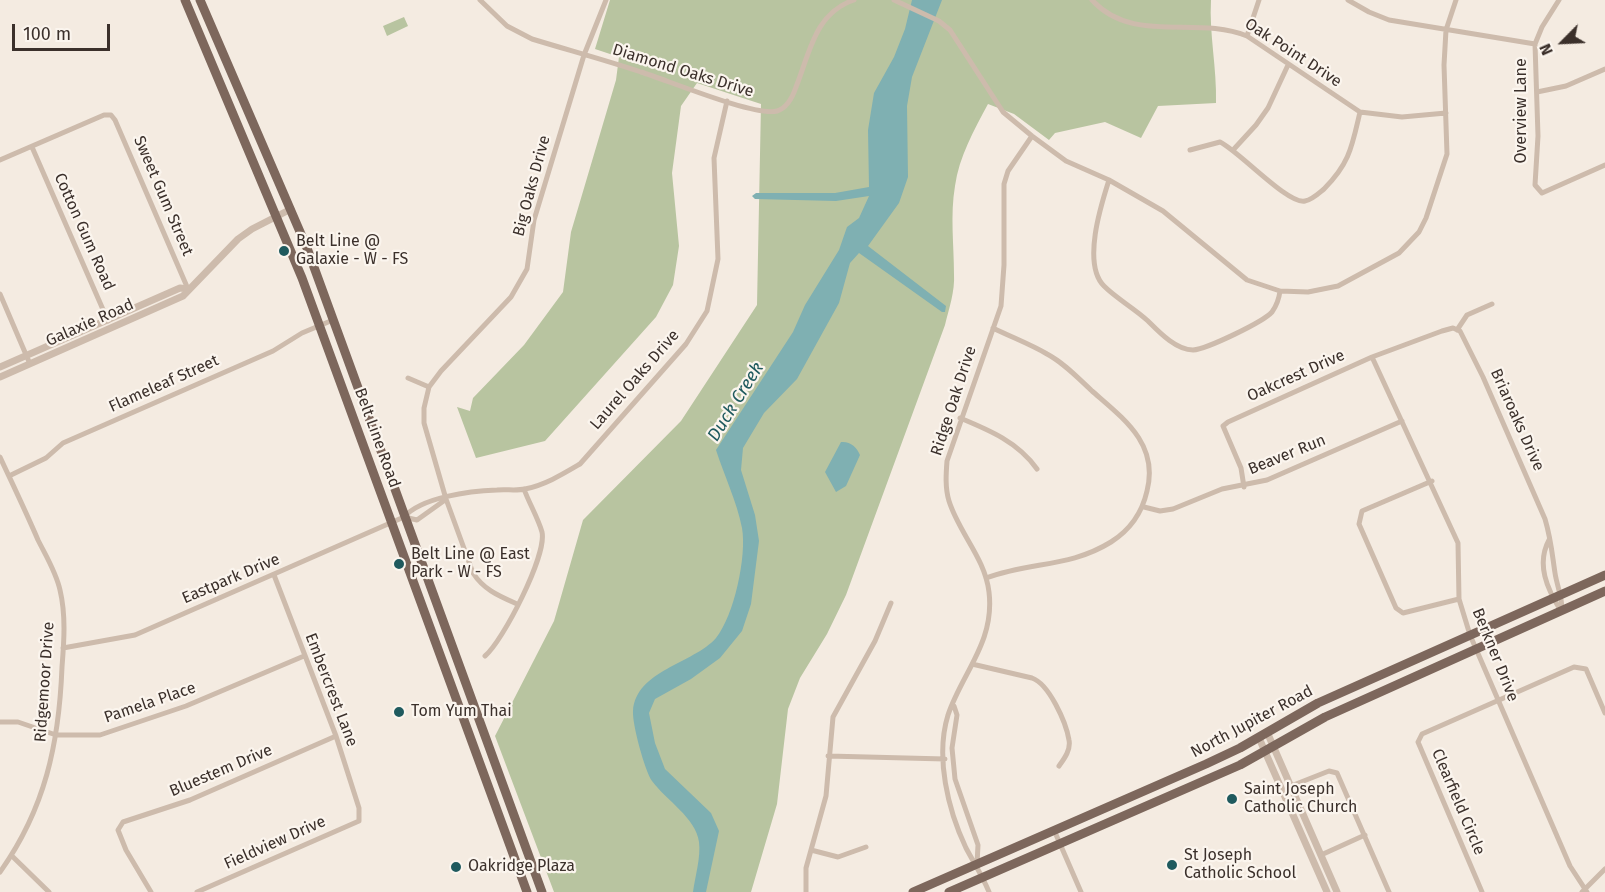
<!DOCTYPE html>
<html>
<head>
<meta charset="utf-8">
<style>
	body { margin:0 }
	#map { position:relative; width:1605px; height:892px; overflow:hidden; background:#f4ebe1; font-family:"Fira Sans",sans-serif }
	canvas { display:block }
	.north { position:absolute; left:1533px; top:12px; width:60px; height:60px; -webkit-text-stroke:4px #fbf5ee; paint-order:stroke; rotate:246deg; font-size:16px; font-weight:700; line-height:24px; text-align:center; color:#3b302b }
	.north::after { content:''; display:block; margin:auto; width:21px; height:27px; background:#3b302b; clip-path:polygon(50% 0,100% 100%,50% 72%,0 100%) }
	.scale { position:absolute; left:12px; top:24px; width:98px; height:27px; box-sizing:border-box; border:3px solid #3b302b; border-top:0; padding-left:8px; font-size:18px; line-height:21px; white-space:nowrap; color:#3b302b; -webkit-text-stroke:4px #fbf5ee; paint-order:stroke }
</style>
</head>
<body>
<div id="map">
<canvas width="1605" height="892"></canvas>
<div class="north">N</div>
<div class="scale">100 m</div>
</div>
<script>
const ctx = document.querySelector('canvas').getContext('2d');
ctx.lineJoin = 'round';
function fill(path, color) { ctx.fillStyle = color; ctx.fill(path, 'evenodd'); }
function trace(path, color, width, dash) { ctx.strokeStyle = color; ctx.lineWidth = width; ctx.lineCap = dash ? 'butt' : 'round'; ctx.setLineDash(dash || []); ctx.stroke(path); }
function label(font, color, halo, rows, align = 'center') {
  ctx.font = font + ' "Fira Sans",sans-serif'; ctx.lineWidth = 4.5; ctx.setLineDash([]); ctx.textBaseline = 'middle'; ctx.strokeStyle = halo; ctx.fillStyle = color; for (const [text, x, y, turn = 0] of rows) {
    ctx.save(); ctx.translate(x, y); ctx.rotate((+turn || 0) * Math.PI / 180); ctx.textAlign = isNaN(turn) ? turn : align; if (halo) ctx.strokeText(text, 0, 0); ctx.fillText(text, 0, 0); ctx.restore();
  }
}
fill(new Path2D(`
	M610,0H1211C1209,34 1217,68 1216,103L1158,106L1141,138L1105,122L1055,133L1049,140L1014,114L988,104C974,130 959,157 955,186C950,215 954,245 954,274C955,292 949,308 945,325L846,595L827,634L800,678L788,709L777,804L751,892H554L495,736L554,621L583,520L681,421L757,305L761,104L697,83L681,106L672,173L679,246L673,285L656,317L545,441L476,458L457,407L470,411L473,398L524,345L563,292L571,232L616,80L619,57L595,49Z
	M404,17L408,26L387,36L383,26Z`), '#b8c4a0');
fill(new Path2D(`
	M912,0H942L912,77L907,106L908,177L899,203L868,246L946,306L945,312H942L859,253L850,263L839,303L797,379L764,413L743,448L741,470L755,515L759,541L751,604L742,631L720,658L691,679L655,699L649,713L655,743L665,769L711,813L719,831L706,892H693C695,877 701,857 699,842C696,818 666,800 652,781C645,771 632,724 633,711C636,670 693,664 716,638C734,616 747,556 742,528C737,502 724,475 716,450L793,332L805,305L839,250L847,227L859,218L869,196L836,201L755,199L752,196L756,193H835L869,187L868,130L874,93L894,57L905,29Z
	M841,442C850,441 857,447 860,455L846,486L836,492L825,472Z`), '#7fb0b2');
trace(new Path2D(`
	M480,0L507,26L532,39C568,50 605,60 641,72C667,80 755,117 777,111C787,108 793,96 796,87C810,52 815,13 854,0
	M894,0L939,21L950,30L1003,112L1032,136L1066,161L1109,180L1163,211L1247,280L1280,291L1308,292L1338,286L1399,253L1419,232L1426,218L1447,154L1444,65L1446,30L1456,0
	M1092,0C1133,45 1197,15 1247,36L1360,112L1402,117L1446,113
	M1348,0L1369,12L1389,20L1535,44
	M1559,0L1542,27L1535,44L1538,136L1535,185L1542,193L1605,165
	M1247,36L1259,0
	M1537,92L1566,86L1605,69
	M32,147L108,321
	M1234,149L1256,125L1268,108L1288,65
	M1190,150L1220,142C1239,151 1288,205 1305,201C1312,200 1319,193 1324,189C1350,163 1352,146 1360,112
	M0,160L104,115H111L115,120L188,289
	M1109,180C1101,205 1082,264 1104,286C1117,299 1134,308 1148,321C1159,332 1176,350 1193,350C1207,349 1263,322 1272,312C1277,305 1279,299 1280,291
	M0,294L30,364
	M1457,330L1467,315L1492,304
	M1372,357L1458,543L1459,599L1470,635L1570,866L1587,892
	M408,378L429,387
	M960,418C989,430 1018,442 1037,469
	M0,457C13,485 26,512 38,540C46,556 56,572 60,590C66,615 64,642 62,667C59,744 45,809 0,872
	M9,476L46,458L63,443L273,351L302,333L333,320
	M1432,481L1362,511L1359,524L1396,608L1403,613L1459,599
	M1244,487L1241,468L1223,426L1228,422L1372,357L1442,331L1453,328L1460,331L1483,377L1545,519C1551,539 1552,553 1555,573C1557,586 1562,596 1562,610
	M1144,507L1160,511L1173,509L1222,489L1267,480L1402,421
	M404,517L417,520L445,500
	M1549,540C1536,564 1547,589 1561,611
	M986,578C1031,561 1069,568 1111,542C1130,530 1142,513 1147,491C1159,444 1124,419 1092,391C1078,378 1064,363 1047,354C1030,344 1011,337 993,328
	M517,604C499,596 484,590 473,573L446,499L424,423V408L429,387L441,371L511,297L527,269L534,220L584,55L606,0
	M63,648L135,635L404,517C422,497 470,491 497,490C506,489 516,491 525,489C545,485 563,474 580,464L686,344L707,311L718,259L714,158L727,101
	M485,656C503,641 547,555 542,532C538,518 529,503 524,489
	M972,664L1032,678C1049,684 1066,722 1069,740C1071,750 1064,759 1059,766
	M954,706L957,715L952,748L955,779L978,845L977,864
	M0,722H18L56,735H100L186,706L304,656
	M828,756L945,759
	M1291,786L1329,771L1337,773L1389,892
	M1054,830L1081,892
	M811,850L838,857L866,847
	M1321,855L1365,835
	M12,856L49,892
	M151,892L126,850L118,830L123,822L190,800L336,736
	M197,892L359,821V808L336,736L274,575
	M806,892V868L826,796L833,717L875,641L891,603
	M989,892C983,877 974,863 966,848C948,810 935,757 948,715C962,673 995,642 989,592C985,558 959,533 949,501C945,488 946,474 947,461L1001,306L1004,265V184L1008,171L1032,136
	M1482,892L1418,742L1422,734L1574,667L1586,669L1605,713
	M1582,892L1605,869`), '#cdbbac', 5);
trace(new Path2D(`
	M0,367L180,288L188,289
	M0,377L183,296L238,239L252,229L291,209
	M1267,732L1337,892
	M1259,738L1327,892`), '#cdbbac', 7);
trace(new Path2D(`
	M185,0L302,278L527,892
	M200,0L307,248L542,892
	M913,892L1206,764L1240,748L1318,703L1605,575
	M949,892L1240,765L1325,717L1605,591`), '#7d675c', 9);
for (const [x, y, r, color] of [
	[284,251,6,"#1f5a5e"],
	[399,564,6,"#1f5a5e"],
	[399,712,6,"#1f5a5e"],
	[1232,799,6,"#1f5a5e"],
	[1172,865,6,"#1f5a5e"],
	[456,867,6,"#1f5a5e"]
]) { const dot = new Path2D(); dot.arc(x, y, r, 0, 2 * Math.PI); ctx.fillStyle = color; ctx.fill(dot); trace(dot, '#fbf5ee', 2); }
label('16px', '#3b302b', '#fbf5ee', [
	["Oak Point Drive",1293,53,33],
	["Diamond Oaks Drive",683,71,17],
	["Overview Lane",1522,111,-90],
	["Big Oaks Drive",532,186,-75],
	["Sweet Gum Street",163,196,67],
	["Cotton Gum Road",84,232,66],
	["Galaxie Road",90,323,-24],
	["Oakcrest Drive",1296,376,-24],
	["Laurel Oaks Drive",635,380,-49],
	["Flameleaf Street",164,384,-24],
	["Ridge Oak Drive",954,401,-72],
	["Briaroaks Drive",1517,420,66],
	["Belt Line Road",377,438,70],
	["Beaver Run",1287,455,-22],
	["Eastpark Drive",231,579,-23],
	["Berkner Drive",1495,655,68],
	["Ridgemoor Drive",45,682,-86],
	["Embercrest Lane",331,690,69],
	["Pamela Place",150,703,-19],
	["North Jupiter Road",1252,722,-28],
	["Bluestem Drive",221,771,-23],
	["Clearfield Circle",1458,802,67],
	["Fieldview Drive",275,843,-24]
]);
label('16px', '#3b302b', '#fbf5ee', [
	["Belt Line @",296,242],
	["Galaxie - W - FS",296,260],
	["Belt Line @ East",411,555],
	["Park - W - FS",411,573],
	["Tom Yum Thai",411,712],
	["Saint Joseph",1244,790],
	["Catholic Church",1244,808],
	["St Joseph",1184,856],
	["Catholic School",1184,874],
	["Oakridge Plaza",468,867]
], 'left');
label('italic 18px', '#1f5a5e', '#fbf5ee', [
	["Duck Creek",736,402,-58]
]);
</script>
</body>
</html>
